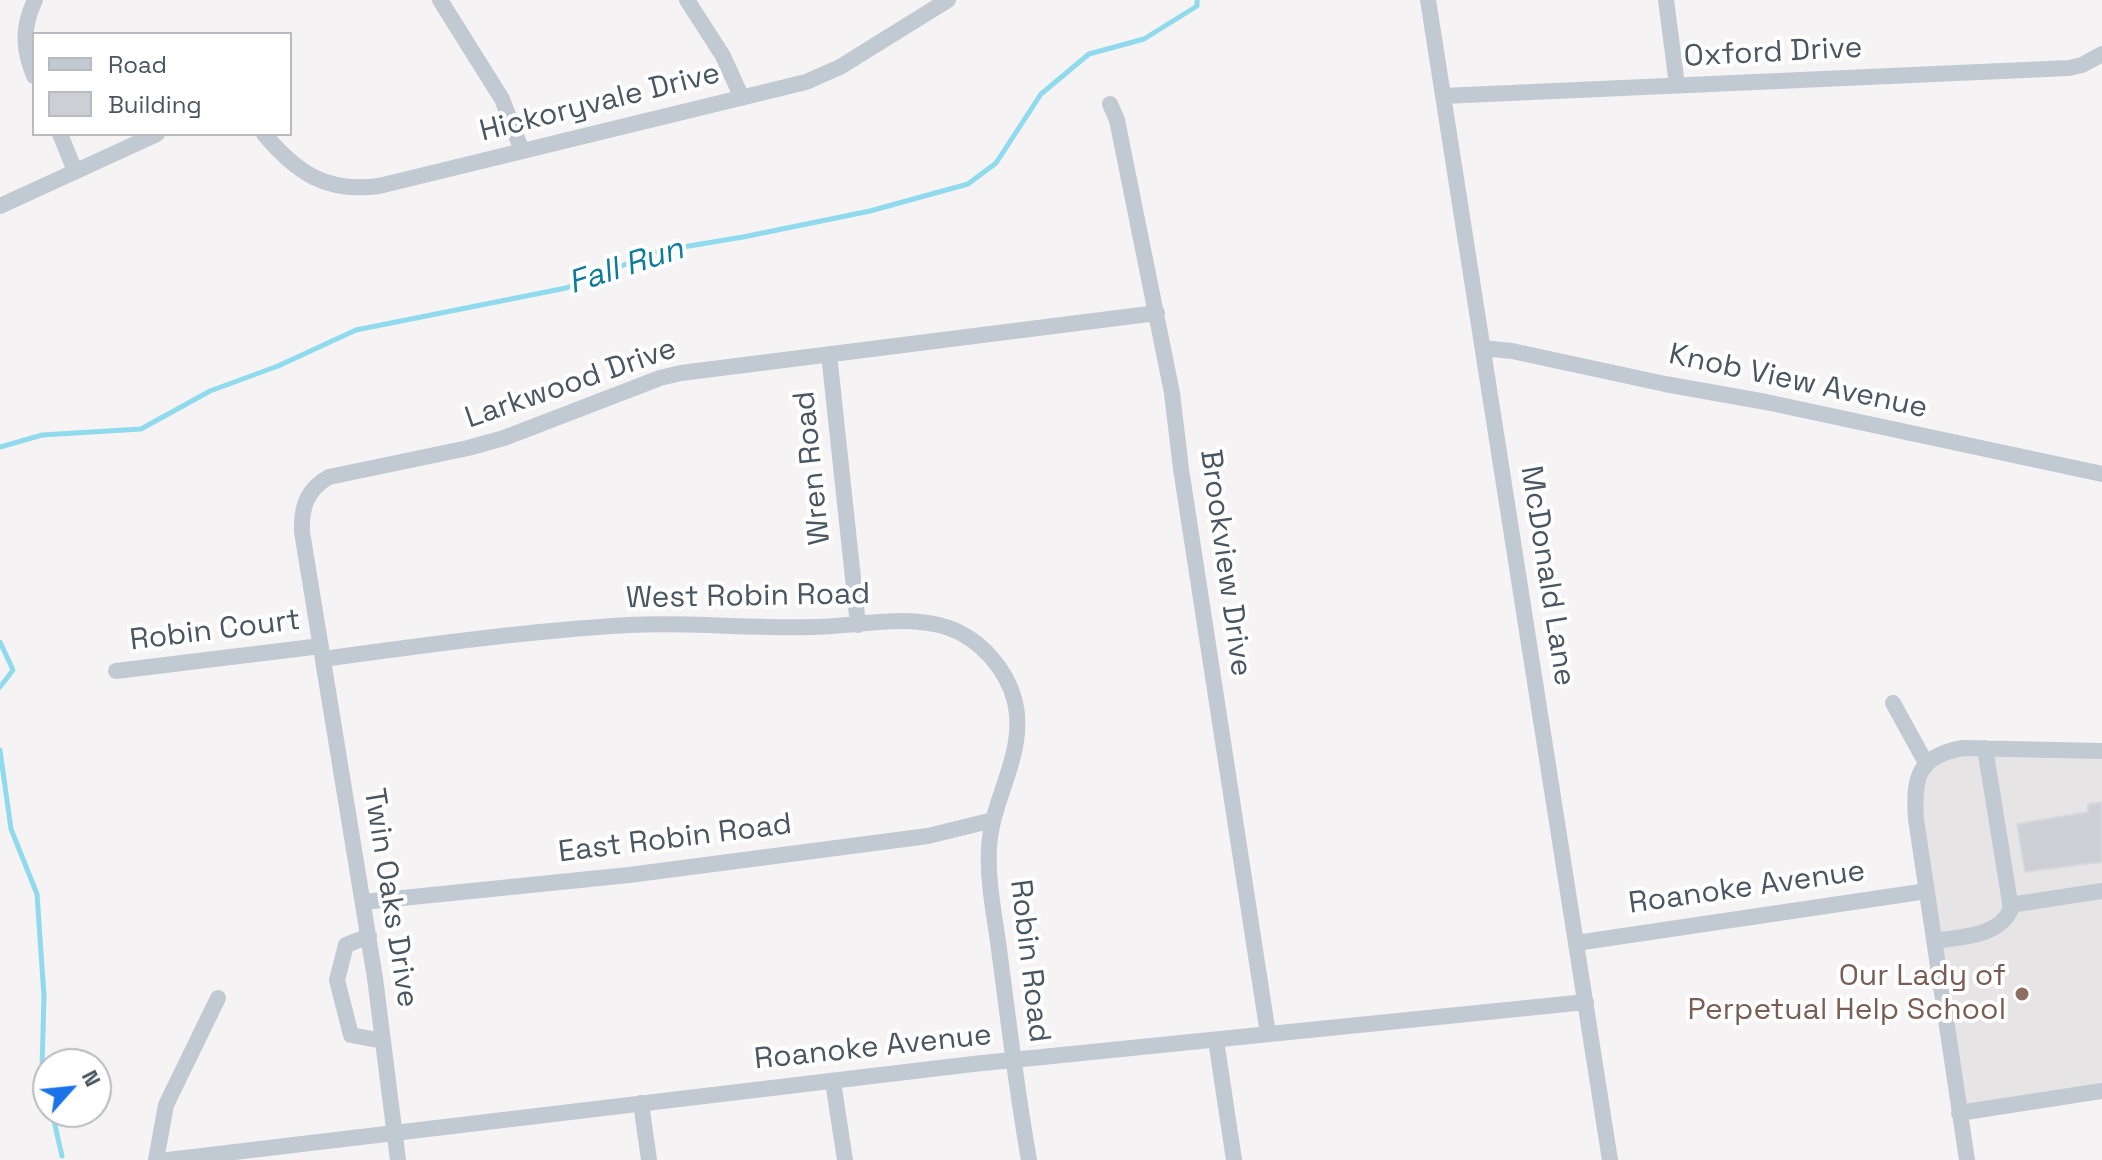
<!DOCTYPE html>
<html>
<head>
<meta charset="utf-8">
<style>
	body { margin:0 }
	#map { position:relative; width:2102px; height:1160px; overflow:hidden; background:#f5f3f3; font-family:"Space Grotesk",sans-serif }
	canvas { display:block }
	.legend { position:absolute; left:32px; top:32px; width:260px; height:104px; box-sizing:border-box; background:#fff; border:2px solid #b7bbc0; margin:0; padding:10px 14px; list-style:none; font-size:24px; color:#4a5661 }
	.legend li { display:flex; align-items:center; gap:16px; height:40px }
	.legend b { width:40px; border:2px solid #b7bbc0 }
	.north { position:absolute; left:32px; top:1048px; width:80px; height:80px; box-sizing:border-box; background:#fff; border:2px solid #b7bbc0; border-radius:50%; rotate:63deg; font-size:22px; font-weight:700; line-height:32px; text-align:center; color:#4a5661 }
	.north::after { content:''; display:block; margin:auto; width:28px; height:36px; background:#1a73e8; clip-path:polygon(50% 0,100% 100%,50% 72%,0 100%) }
</style>
</head>
<body>
<div id="map">
<canvas width="2102" height="1160"></canvas>
<ul class="legend">
<li><b style="height:10px;background:#c1cad2"></b>Road</li>
<li><b style="height:22px;background:#cdcfd5"></b>Building</li>
</ul>
<div class="north">N</div>
</div>
<script>
const ctx = document.querySelector('canvas').getContext('2d');
ctx.lineJoin = 'round';
function fill(path, color) { ctx.fillStyle = color; ctx.fill(path, 'evenodd'); }
function trace(path, color, width, dash) { ctx.strokeStyle = color; ctx.lineWidth = width; ctx.lineCap = dash ? 'butt' : 'round'; ctx.setLineDash(dash || []); ctx.stroke(path); }
function label(font, color, halo, rows, align = 'center') {
  ctx.font = font + ' "Space Grotesk",sans-serif'; ctx.lineWidth = 8; ctx.setLineDash([]); ctx.textBaseline = 'middle'; ctx.strokeStyle = halo; ctx.fillStyle = color; for (const [text, x, y, turn = 0] of rows) {
    ctx.save(); ctx.translate(x, y); ctx.rotate((+turn || 0) * Math.PI / 180); ctx.textAlign = isNaN(turn) ? turn : align; if (halo) ctx.strokeText(text, 0, 0); ctx.fillText(text, 0, 0); ctx.restore();
  }
}
fill(new Path2D(`
	M1947,751H2102V1097L1961,1120L1916,819L1921,772Z`), '#e6e4e5');
trace(new Path2D(`
	M0,447L42,435L141,429L210,391L278,366L356,330L566,288L659,251L743,237L870,211L968,184L996,163L1041,94L1089,54L1144,39L1197,6V0
	M0,642L13,670L0,687
	M0,750L11,829L37,894L44,996L42,1069L48,1097
	M52,1112L62,1156`), '#90daee', 5);
const building = new Path2D(`
	M2102,802V862L2025,872L2017,824L2088,812V804Z`);
fill(building, '#cdcfd5');
trace(building, '#d7d9de', 2);
trace(new Path2D(`
	M440,0L502,99L522,151
	M687,0L723,56L742,98
	M1428,0L1610,1160
	M1666,0L1677,85
	M34,76C23,49 22,27 35,0
	M1443,96L2069,68L2082,65L2102,54
	M1110,104L1117,120L1172,393L1181,469L1268,1034
	M60,134L75,171
	M264,134C297,173 326,193 379,186L806,82L840,67L948,0
	M0,206L157,134
	M1483,348L1512,351L1665,384L1766,402L2102,474
	M829,354L858,625
	M323,659C425,645 527,631 629,625C690,622 750,629 811,627C855,627 906,613 949,628C980,639 1007,669 1015,702C1027,754 991,798 989,849C987,884 996,922 1000,957C1009,1025 1017,1093 1029,1160
	M116,671L321,646
	M1893,703L1926,763
	M363,902L629,875L928,836L993,820
	M2010,905L2102,891
	M369,936L346,945L337,980L351,1035L383,1041
	M1934,941C1959,937 1999,937 2011,909L1985,748
	M1576,943L1927,891
	M1216,1040L1234,1160
	M833,1082L845,1160
	M641,1103L649,1160
	M1959,1113L2102,1091
	M156,1160L166,1105L218,998
	M168,1160L973,1064L1586,1002
	M398,1160L375,978L302,532C301,507 307,489 329,477L468,448L504,438L660,378L681,373L1157,313
	M1967,1160L1916,819C1913,777 1918,756 1963,748L2102,751`), '#c1cad2', 16);
for (const [x, y, r, color] of [
	[2022,994,8,"#8d6e63"]
]) { const dot = new Path2D(); dot.arc(x, y, r, 0, 2 * Math.PI); ctx.fillStyle = color; ctx.fill(dot); trace(dot, '#fff', 3); }
label('30px', '#4a5661', '#fff', [
	["Oxford Drive",1773,53,-3],
	["Hickoryvale Drive",600,103,-14],
	["Knob View Avenue",1798,382,12],
	["Larkwood Drive",571,384,-19],
	["Wren Road",813,468,-96],
	["Brookview Drive",1225,563,82],
	["McDonald Lane",1547,576,81],
	["West Robin Road",748,597,-1],
	["Robin Court",215,631,-7],
	["East Robin Road",675,839,-7],
	["Roanoke Avenue",1747,888,-8],
	["Twin Oaks Drive",390,898,81],
	["Robin Road",1029,961,83],
	["Roanoke Avenue",873,1048,-6]
]);
label('30px', '#785e54', '#fff', [
	["Our Lady of",2006,977],
	["Perpetual Help School",2006,1011]
], 'right');
label('italic 32px', '#0c7c9b', '#fff', [
	["Fall Run",626,267,-18]
]);
</script>
</body>
</html>
